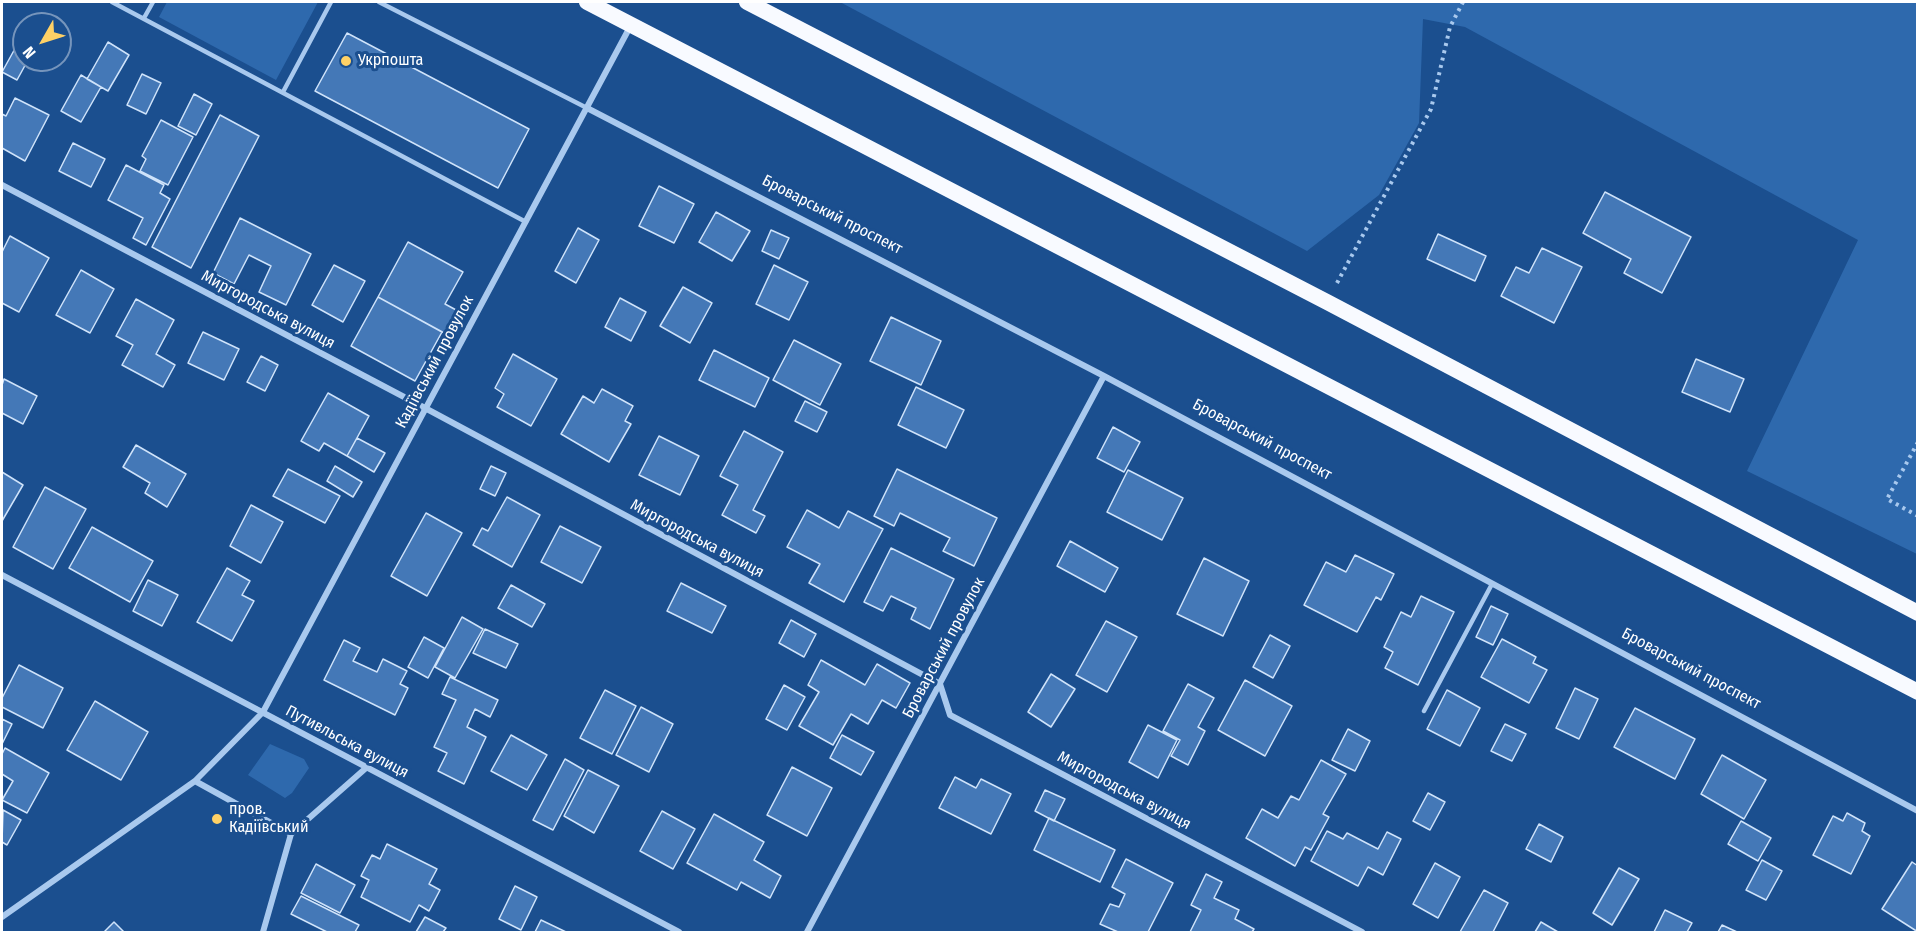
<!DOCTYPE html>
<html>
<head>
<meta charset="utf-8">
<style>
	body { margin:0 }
	#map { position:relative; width:1919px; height:934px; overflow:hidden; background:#1b4f8f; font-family:"Fira Sans Condensed",sans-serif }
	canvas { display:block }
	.frame { position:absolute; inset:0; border:3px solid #fff; pointer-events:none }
	.north { position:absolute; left:12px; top:12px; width:60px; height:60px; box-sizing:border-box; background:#1b4f8f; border:2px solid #7695bc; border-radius:50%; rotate:231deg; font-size:16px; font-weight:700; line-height:24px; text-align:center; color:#fff }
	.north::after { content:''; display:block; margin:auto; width:21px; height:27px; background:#ffd166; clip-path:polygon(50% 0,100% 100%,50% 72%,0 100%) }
</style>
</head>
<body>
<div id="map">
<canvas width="1919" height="934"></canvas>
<div class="frame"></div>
<div class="north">N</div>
</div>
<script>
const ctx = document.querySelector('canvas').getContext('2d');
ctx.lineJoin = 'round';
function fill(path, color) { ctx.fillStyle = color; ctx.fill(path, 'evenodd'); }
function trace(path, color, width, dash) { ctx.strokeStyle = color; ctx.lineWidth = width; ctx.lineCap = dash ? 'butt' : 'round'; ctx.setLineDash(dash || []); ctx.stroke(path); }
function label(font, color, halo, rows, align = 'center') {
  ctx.font = font + ' "Fira Sans Condensed",sans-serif'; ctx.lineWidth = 6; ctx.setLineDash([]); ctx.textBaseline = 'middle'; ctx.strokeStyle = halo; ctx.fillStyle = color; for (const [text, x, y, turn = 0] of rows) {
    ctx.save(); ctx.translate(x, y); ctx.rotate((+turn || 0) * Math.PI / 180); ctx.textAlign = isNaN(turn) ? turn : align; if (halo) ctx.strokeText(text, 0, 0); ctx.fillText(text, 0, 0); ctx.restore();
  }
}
fill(new Path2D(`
	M167,2H318L276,80L159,17Z
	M840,2H1917V554L1747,471L1858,240L1465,27L1423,19L1419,123L1379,195L1307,251Z
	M270,744L304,759L309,768L292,793L285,798L248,775Z`), '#2e69ad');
const building = new Path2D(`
	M347,33L529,129L498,188L315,91Z
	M22,36L24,37V60H28L17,80L2,72Z
	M108,42L129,55L108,91L87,79Z
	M142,74L161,83L146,114L127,105Z
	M81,75L101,87L81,122L61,111Z
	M194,94L212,104L196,135L178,126Z
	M15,98L49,115L25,161L2,148V114L6,116Z
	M220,115L259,136L191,268L152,247Z
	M161,120L193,137L168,185L140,171L146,159L142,156Z
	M73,143L105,159L91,187L59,171Z
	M126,165L164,185L160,193L170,199L146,245L133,238L143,218L108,200Z
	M659,186L694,204L674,243L639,226Z
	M1605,192L1691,237L1662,293L1624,273L1631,259L1583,233Z
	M716,212L750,231L732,261L699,242Z
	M240,218L311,254L286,305L259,292L271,266L249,255L234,284L213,273Z
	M578,228L599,240L576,283L555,271Z
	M771,230L789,238L779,259L762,251Z
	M1438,234L1486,256L1475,281L1427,259Z
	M10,236L49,258L19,312L2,303V252Z
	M408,242L463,272L445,304L458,311L446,334L378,297Z
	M1542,248L1582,267L1554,323L1501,296L1516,267L1529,273Z
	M334,265L365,281L343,322L312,305Z
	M774,265L808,282L789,320L756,304Z
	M81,270L114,289L90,333L56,315Z
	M683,287L712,303L690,343L660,326Z
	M378,297L442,332L415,381L351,346Z
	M620,298L646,312L631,341L605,327Z
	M136,299L174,320L156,354L175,365L163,387L122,365L133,345L116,336Z
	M891,317L941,341L921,385L870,361Z
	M203,332L239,349L224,380L188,363Z
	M794,340L841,364L820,405L773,380Z
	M714,350L769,378L755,407L699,380Z
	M513,354L557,379L531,426L497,407L504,394L495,388Z
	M261,356L278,365L265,391L247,382Z
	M1696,359L1744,379L1730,412L1682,392Z
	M4,379L37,396L23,424L2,413V385Z
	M916,387L964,410L946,448L898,425Z
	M602,389L633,406L625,421L631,424L609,462L561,434L583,396L594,403Z
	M328,393L369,416L347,456L324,443L319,451L301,441Z
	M805,401L827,412L817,432L795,421Z
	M1113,427L1140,442L1124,472L1097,458Z
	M744,431L783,452L753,510L765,516L756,533L722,515L738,485L720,476Z
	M659,436L699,456L680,495L639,475Z
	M357,438L385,453L374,472L347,456Z
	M136,445L186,474L167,507L145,493L150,483L123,467Z
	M335,466L362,482L353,497L327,481Z
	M491,466L506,473L495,496L480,489Z
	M288,469L340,496L325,523L273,496Z
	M897,469L997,518L974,566L943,551L950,538L900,513L894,526L874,516Z
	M1128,470L1183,498L1162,540L1107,512Z
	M2,472L23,485L2,521Z
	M45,487L86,509L53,569L13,547Z
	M507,497L540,515L512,567L473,545L482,528L488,531Z
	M251,505L283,522L261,563L230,546Z
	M807,510L839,528L848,511L883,529L844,602L809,583L820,564L787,547Z
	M426,513L462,533L427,596L391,576Z
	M560,526L601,547L582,583L541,562Z
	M92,527L153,561L130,602L69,568Z
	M1070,541L1118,568L1105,592L1057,566Z
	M891,548L954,579L930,629L911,619L916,608L891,596L883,611L864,602Z
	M1355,555L1394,574L1381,600L1376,597L1357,632L1304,605L1326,562L1346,572Z
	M1204,558L1249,581L1223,636L1177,614Z
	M227,568L250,581L242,595L254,601L232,641L197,622Z
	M148,580L178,595L162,626L133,611Z
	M681,583L726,606L712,633L667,611Z
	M511,585L545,604L532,627L498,608Z
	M1421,596L1454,612L1418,685L1385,668L1393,652L1384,647L1401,612L1411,617Z
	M1491,606L1508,614L1493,645L1476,637Z
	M462,617L483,629L455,678L435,667Z
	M791,620L816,634L804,657L779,643Z
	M1106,621L1137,637L1107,692L1076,675Z
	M485,629L518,644L506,668L473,653Z
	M1270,635L1290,646L1273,678L1253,667Z
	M424,637L444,648L428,678L408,667Z
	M1502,639L1536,657L1533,663L1547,670L1529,703L1481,677Z
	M344,640L360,648L353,661L377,672L383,659L407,671L400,684L408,688L395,715L324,680Z
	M821,660L865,685L877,664L910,683L896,708L882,700L868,724L851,714L833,745L799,726L819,692L808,685Z
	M19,665L63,688L43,728L2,707V698Z
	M1051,674L1075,689L1051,727L1028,712Z
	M450,677L498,700L490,717L475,709L467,727L486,737L464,784L438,771L447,753L434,747L456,700L442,694Z
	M1245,680L1292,706L1265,756L1218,730Z
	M1188,684L1214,698L1198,727L1205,731L1188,765L1171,756L1180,740L1163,731Z
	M784,685L805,697L787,730L766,719Z
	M1575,688L1598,699L1579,739L1556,728Z
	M605,690L636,706L612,754L580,738Z
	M1447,690L1480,708L1460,746L1427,729Z
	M95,701L148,732L121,780L67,750Z
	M641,707L673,724L649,772L616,755Z
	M1635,708L1695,739L1675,779L1614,747Z
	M2,719L12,724L2,744Z
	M1505,724L1526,734L1512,761L1491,751Z
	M1148,725L1177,740L1158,778L1129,762Z
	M1348,729L1370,741L1355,771L1332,760Z
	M511,735L547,755L527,790L491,771Z
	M842,735L874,752L861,775L830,758Z
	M5,748L49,773L27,813L2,800L13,781L2,774V754Z
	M1722,755L1766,780L1744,819L1701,794Z
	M565,759L584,770L553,830L533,820Z
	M1321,760L1346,774L1323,814L1329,817L1311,850L1305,847L1295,866L1246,838L1262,809L1278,818L1291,796L1299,800Z
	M792,767L832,788L807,836L767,815Z
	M588,770L619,786L594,833L564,816Z
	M955,777L976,788L981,779L1011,794L991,834L939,808Z
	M1045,790L1065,799L1054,821L1035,811Z
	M1428,793L1445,802L1430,830L1413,821Z
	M3,810L21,820L7,845L2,842Z
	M662,811L695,829L673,869L640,851Z
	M1847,813L1865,823L1862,831L1870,836L1851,874L1813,855L1833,816L1843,821Z
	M714,814L764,842L754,860L781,876L770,898L741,882L737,890L687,863Z
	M1049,818L1115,850L1100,882L1034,850Z
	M1741,821L1771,838L1758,861L1728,844Z
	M1539,824L1563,837L1551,862L1526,849Z
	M1327,831L1343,839L1347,833L1378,849L1387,832L1401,839L1383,875L1368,867L1358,886L1311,861Z
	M387,844L437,869L429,884L440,890L429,911L419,905L410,922L361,897L369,880L361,876L372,855L380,859Z
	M1126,859L1173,883L1148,932H1118L1100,924L1110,904L1119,907L1125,894L1112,887Z
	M1762,860L1782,871L1766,900L1746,890Z
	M1912,862L1918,866V932L1882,909Z
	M1435,863L1460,877L1438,918L1413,904Z
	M316,864L355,885L340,913L301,893Z
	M1619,868L1639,879L1612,925L1593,913Z
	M1206,874L1222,882L1214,898L1239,910L1235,919L1254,929L1252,932H1190L1201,910L1191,905Z
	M515,886L537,897L521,930L499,919Z
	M1484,890L1508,903L1493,932H1460Z
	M301,896L359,925L355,932H327L291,914Z
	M1665,910L1692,923L1687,932H1654Z
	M425,917L446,928L443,932H416Z
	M541,920L566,932H535Z
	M114,922L124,932H104Z
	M1541,922L1558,932H1535Z
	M1722,925L1737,932H1718Z`);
fill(building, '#4478b7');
trace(building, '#cfe3fa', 1.5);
trace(new Path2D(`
	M1337,283L1431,109L1450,27L1463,2
	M1918,442L1887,499L1918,516`), '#a9c9ee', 4, [3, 4.5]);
trace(new Path2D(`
	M112,2L526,222
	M379,2L587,108
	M144,18L153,2
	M283,92L331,2
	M1424,711L1492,584`), '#a9c9ee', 4.5);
trace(new Path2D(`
	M587,108L1104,376L1918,811
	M2,185L425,408L940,684L950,715L1362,932
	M2,575L679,932
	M195,781L291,834
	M2,917L195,781L263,712L631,25
	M263,932L291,834L366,768
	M807,932L1104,376`), '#a9c9ee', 6);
trace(new Path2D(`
	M587,2L1918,692
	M747,2L1327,302L1918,613`), '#f8faff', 16);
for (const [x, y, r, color] of [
	[346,61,6,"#ffd166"],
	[217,819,6,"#ffd166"]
]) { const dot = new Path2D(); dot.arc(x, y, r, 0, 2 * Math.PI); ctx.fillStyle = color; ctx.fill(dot); trace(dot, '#1b4f8f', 2); }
label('16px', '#fff', '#1b4f8f', [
	["Укрпошта",358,61],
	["пров.",229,810],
	["Кадіївський",229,828]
], 'left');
label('16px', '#fff', '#1b4f8f', [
	["Броварський проспект",832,215,27],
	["Миргородська вулиця",268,310,28],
	["Кадіївський провулок",435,362,-62],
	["Броварський проспект",1262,440,28],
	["Миргородська вулиця",697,539,28],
	["Броварський провулок",944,648,-62],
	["Броварський проспект",1691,669,28],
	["Путивльська вулиця",347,742,28],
	["Миргородська вулиця",1124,791,28]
]);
</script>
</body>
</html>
